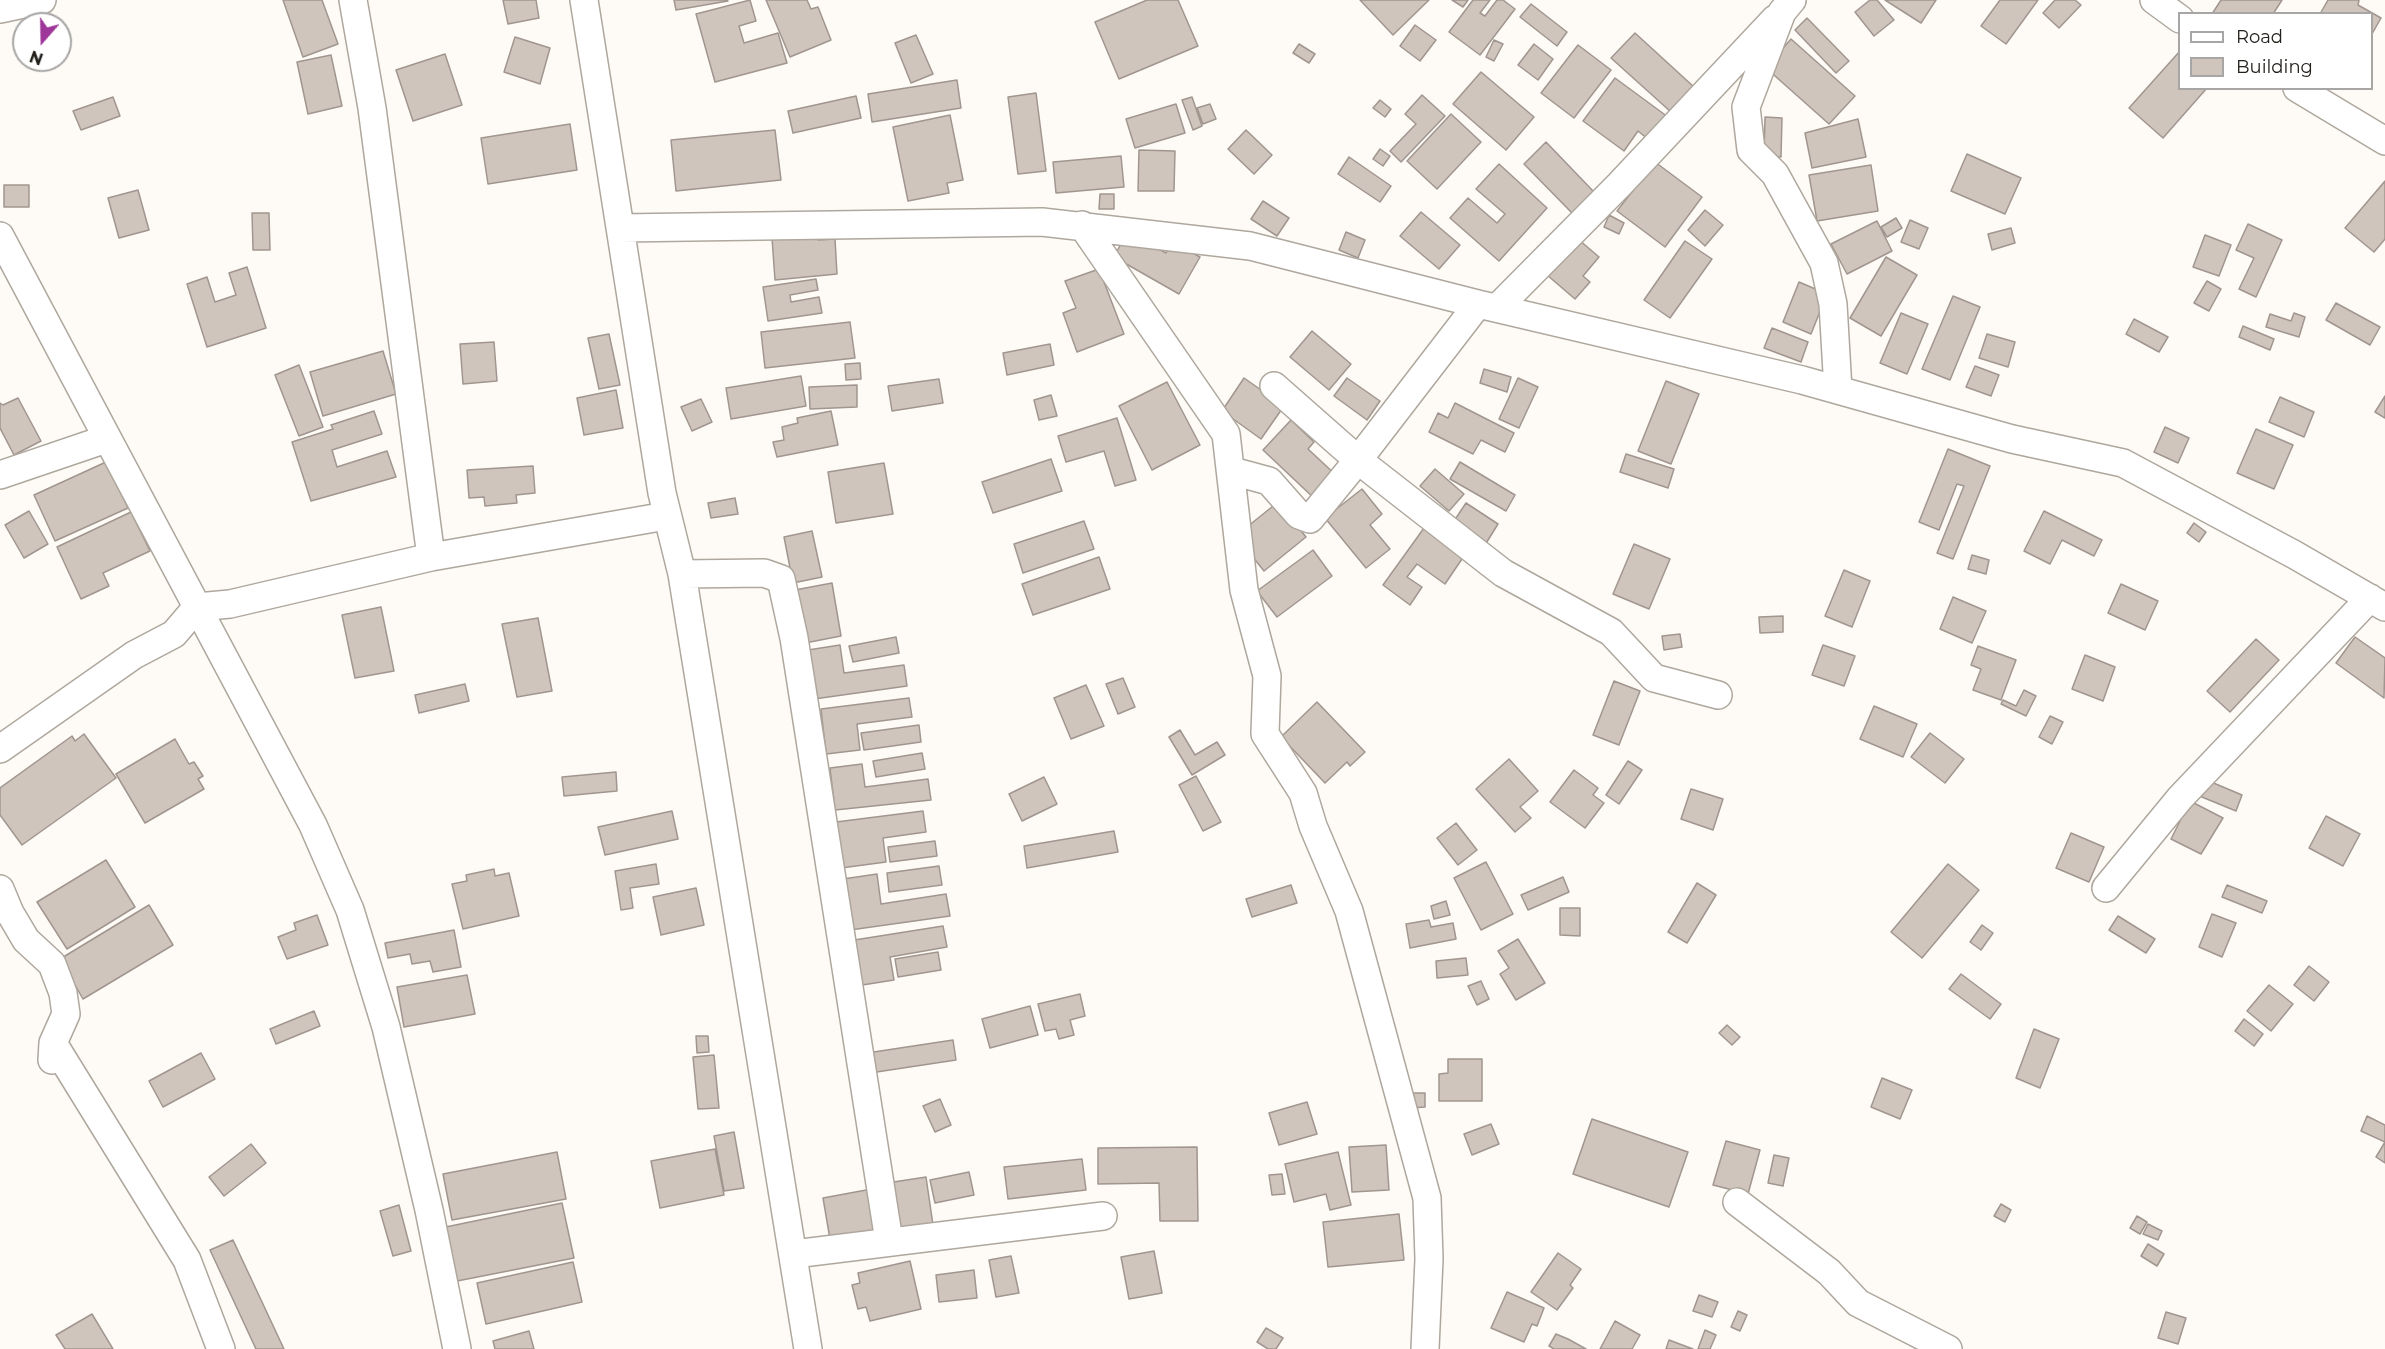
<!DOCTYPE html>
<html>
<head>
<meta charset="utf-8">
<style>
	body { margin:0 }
	#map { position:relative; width:2385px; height:1349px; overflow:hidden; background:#fefbf7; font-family:Montserrat,sans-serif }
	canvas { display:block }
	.legend { position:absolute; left:2178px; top:12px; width:195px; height:78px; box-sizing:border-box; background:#fff; border:2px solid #a7a6a5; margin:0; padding:8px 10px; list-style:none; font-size:18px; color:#24211d }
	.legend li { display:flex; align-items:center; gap:12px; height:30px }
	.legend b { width:30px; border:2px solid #a7a6a5 }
	.north { position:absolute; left:12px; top:12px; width:60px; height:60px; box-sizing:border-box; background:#fff; border:2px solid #a7a6a5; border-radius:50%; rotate:200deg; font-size:16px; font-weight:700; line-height:24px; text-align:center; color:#24211d }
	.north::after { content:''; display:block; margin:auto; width:21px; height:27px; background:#9f379a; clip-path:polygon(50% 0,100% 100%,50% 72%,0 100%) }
</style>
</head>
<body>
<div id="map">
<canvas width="2385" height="1349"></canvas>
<ul class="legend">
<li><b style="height:8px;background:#fff"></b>Road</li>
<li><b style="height:16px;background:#d0c5bd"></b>Building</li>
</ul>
<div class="north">N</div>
</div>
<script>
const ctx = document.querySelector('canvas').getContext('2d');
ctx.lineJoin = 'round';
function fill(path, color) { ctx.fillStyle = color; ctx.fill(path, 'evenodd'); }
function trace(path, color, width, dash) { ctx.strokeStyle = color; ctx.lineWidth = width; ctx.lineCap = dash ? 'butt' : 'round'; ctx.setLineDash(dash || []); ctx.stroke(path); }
const building = new Path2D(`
	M283,0H322L338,44L303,57Z
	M503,0H536L539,18L508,24Z
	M674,0H727L728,1L676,10Z
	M750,0L756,21L739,26L744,43L778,33L787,63L715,82L696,14Z
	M766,0H807L811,9L818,7L831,40L790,57Z
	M1147,0H1178L1198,46L1119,79L1095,22Z
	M1360,0H1429L1393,35Z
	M1452,0H1468L1463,7Z
	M1473,0H1490L1480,13L1485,16L1497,0H1503L1515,9L1480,55L1449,32Z
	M1870,0H1877L1894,20L1874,36L1855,12Z
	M1885,0H1936L1921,23Z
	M2000,0H2038L2006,44L1981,26Z
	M2055,0H2075L2081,5L2059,28L2043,13Z
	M2221,0H2282L2273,14H2212Z
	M2328,0H2359L2358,5L2381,18L2372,34V14H2320Z
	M1531,4L1567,32L1557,46L1520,17Z
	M1807,18L1849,61L1836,73L1795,30Z
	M1415,25L1436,40L1420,61L1400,46Z
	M1635,33L1694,87L1671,112L1611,58Z
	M916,35L933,74L911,83L895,43Z
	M515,37L550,48L540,84L504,72Z
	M1791,39L1855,96L1829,124L1766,68Z
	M1494,40L1503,44L1494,61L1486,57Z
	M1299,44L1315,54L1309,63L1293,53Z
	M1534,44L1553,59L1538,80L1518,65Z
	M1578,45L1611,70L1574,118L1541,93Z
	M2180,51V88H2207L2163,138L2129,108Z
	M445,54L462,105L413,121L396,70Z
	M331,55L342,106L308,114L297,62Z
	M1481,72L1534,117L1506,150L1453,104Z
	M1615,78L1668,117L1650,141L1638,131L1624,151L1583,121Z
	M957,80L961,108L872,122L868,94Z
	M1036,93L1046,171L1018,174L1008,97Z
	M1422,95L1445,116L1401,162L1390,151L1416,124L1405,114Z
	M856,96L861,118L793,133L788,111Z
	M113,97L120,116L81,130L73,111Z
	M1192,97L1202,126L1193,130L1182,100Z
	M1380,100L1391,109L1385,117L1373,108Z
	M1176,104L1185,133L1135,148L1126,119Z
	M1210,104L1216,119L1203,124L1197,108Z
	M1451,114L1481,142L1437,189L1407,161Z
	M950,115L963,180L947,183L949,193L908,201L893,127Z
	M1765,117L1782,118L1781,157L1764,156Z
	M1858,119L1866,157L1812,168L1805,133Z
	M570,124L577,170L488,184L481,138Z
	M775,130L781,180L676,191L671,140Z
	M1246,130L1272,155L1254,174L1228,149Z
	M1546,142L1594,192L1572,213L1524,164Z
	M1380,149L1390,156L1383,166L1373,159Z
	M1139,150L1175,151L1174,191H1138Z
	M1967,154L2021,178L2005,214L1951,191Z
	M1121,156L1124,187L1056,193L1053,162Z
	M1349,157L1391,186L1380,202L1338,174Z
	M1655,162L1702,197L1665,247L1617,211Z
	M1499,164L1547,208L1499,261L1450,218L1468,198L1497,223L1505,214L1476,189Z
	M1871,165L1878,211L1817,221L1809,175Z
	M2385,181V239L2374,252L2345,228Z
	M4,185H29V207H4Z
	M138,190L149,230L119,238L108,198Z
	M1100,194H1114V209H1099Z
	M1263,201L1289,218L1277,236L1251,219Z
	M1705,210L1723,225L1705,246L1688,230Z
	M1421,212L1460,245L1439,269L1400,236Z
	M252,213H269L270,250H253Z
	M1609,215L1624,223L1619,234L1604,227Z
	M1896,218L1902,228L1887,237L1881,227Z
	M1910,220L1928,228L1919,249L1901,242Z
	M1877,221L1892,251L1847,274L1831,244Z
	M2248,224L2282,240L2256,297L2239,289L2254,258L2236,250Z
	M2011,228L2015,243L1992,250L1988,234Z
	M1346,232L1365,240L1358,258L1339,250Z
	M1126,234L1139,238L1166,253L1172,242L1200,257L1179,294L1114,257Z
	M817,235L818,240L835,239L837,274L775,280L772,238Z
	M2205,235L2231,245L2219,276L2193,267Z
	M1578,239L1599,257L1583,276L1590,282L1575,299L1547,275Z
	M1685,241L1712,259L1670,318L1644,300Z
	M1886,257L1917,275L1881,336L1850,318Z
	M247,267L266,328L207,347L187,284L207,277L215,302L236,295L229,273Z
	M1099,269L1124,334L1077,352L1063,313L1076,308L1065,281Z
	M816,279L818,290L790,295L791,302L819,297L822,313L768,321L763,287Z
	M2207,281L2221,289L2209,311L2194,303Z
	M1799,282L1827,294L1811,334L1783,322Z
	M1953,296L1980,307L1950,380L1922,369Z
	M2336,303L2380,327L2370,345L2326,320Z
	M1901,313L1928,324L1907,374L1880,363Z
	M2294,313L2305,317L2299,337L2266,327L2270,314L2291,321Z
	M2134,319L2168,337L2159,352L2126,334Z
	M850,322L855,358L765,368L761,332Z
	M2243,326L2274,339L2270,350L2239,337Z
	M1772,328L1808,342L1801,362L1764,348Z
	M1312,331L1351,364L1329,390L1290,357Z
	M609,334L620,385L599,389L588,338Z
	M1987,334L2015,342L2008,367L1979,358Z
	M494,342L497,381L463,384L460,344Z
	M1050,344L1054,365L1007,375L1003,353Z
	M383,351L396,394L323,416L310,372Z
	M860,363L861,379L846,380L845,364Z
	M299,365L323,427L299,436L275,375Z
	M1975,366L1999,375L1991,396L1966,387Z
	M1484,369L1511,377L1507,392L1480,383Z
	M801,376L806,406L731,419L726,388Z
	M1244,378L1284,406L1261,439L1222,411Z
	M1347,378L1380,401L1367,420L1334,396Z
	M1518,378L1538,387L1519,428L1499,419Z
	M939,379L943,403L892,411L888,386Z
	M1666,381L1699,394L1671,464L1638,451Z
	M1167,382L1200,445L1152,470L1119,406Z
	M857,385V407L810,409L809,387Z
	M616,390L623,428L584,435L577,398Z
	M1051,395L1057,416L1039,420L1034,400Z
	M2385,396V418L2375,412Z
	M2280,397L2314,412L2304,437L2269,422Z
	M18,398L41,441L14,455L0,428V403L3,405Z
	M701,399L712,422L692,431L681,407Z
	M1455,403L1514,433L1505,452L1481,440L1473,454L1429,432L1438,413L1448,418Z
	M374,411L382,434L332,450L337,467L387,451L396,477L311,501L292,442L333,429L331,425Z
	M831,411L838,445L777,457L773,442L784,440L782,427L798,423L797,418Z
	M1117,418L1136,480L1115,486L1104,451L1066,462L1058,436Z
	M1291,420L1314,442L1308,449L1338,477L1316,500L1263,450Z
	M2165,427L2189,438L2178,463L2154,452Z
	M2256,429L2293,445L2274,489L2237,473Z
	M1948,449L1990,466L1953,559L1937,553L1964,486L1957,484L1939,530L1919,522Z
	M1626,454L1674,469L1668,488L1620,472Z
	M1051,459L1062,491L993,513L982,482Z
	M106,462L128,508L55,541L34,495Z
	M1460,462L1515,495L1506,511L1450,479Z
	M884,463L893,514L836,523L828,472Z
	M533,466L535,493L516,495L517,503L485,506L484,497L469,498L467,470Z
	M1435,469L1464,494L1449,511L1420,486Z
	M1362,489L1382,514L1370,525L1390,549L1366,568L1325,518Z
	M735,498L738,514L711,518L708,503Z
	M1278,502L1306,537L1264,571L1240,541L1251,532L1247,527Z
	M1466,503L1498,524L1485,545L1452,524Z
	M29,511L48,544L24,558L5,525Z
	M2044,511L2102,540L2094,556L2062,540L2050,564L2024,551Z
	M131,512L150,551L103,573L109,586L81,599L57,547Z
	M1084,521L1094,549L1023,573L1014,544Z
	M2194,523L2206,532L2199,542L2187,533Z
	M1424,528L1464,556L1445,584L1417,564L1407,577L1422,587L1410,605L1383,585Z
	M812,531L822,577L793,583L784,537Z
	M1634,544L1670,559L1649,609L1613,594Z
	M1313,550L1332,576L1277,617L1257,591Z
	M1972,555L1989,560L1986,574L1968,569Z
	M1099,557L1110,589L1033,615L1022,584Z
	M1844,570L1870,581L1852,627L1825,616Z
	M832,583L841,636L805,643L795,590Z
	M2121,584L2158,601L2145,630L2108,613Z
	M1953,597L1986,611L1972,643L1940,629Z
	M381,607L394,671L355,678L342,615Z
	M1783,616V632L1760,633L1759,617Z
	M538,618L552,691L517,697L502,624Z
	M1680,634L1682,647L1664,650L1662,636Z
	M896,637L899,653L853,662L849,646Z
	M2355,637L2385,658L2384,698L2336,663Z
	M2256,639L2279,660L2230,712L2207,691Z
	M840,645L844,673L904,665L907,686L814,699L808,650Z
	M1823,645L1855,656L1844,686L1812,675Z
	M1978,646L2016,660L2001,700L1973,690L1981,669L1971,665Z
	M2085,655L2115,667L2103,701L2072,689Z
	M1123,678L1135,707L1118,714L1106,684Z
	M1614,681L1640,691L1619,745L1593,735Z
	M465,684L469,701L419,713L415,695Z
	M1086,685L1104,726L1071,739L1054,698Z
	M2024,690L2036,696L2026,716L2001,704L2003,700L2016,706Z
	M909,698L912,717L857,724L860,750L826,754L821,709Z
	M1317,702L1365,752L1350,766L1347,762L1325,783L1281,737Z
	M1874,706L1917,724L1903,757L1860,739Z
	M2050,716L2063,722L2052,744L2039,737Z
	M919,725L921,742L864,750L861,733Z
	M1180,730L1195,755L1217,742L1225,755L1192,775L1169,737Z
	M1930,733L1964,759L1945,783L1911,757Z
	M84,734L116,778L22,845L0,815V788L72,736L75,741Z
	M175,739L189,764L194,762L203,776L198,779L204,789L145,823L116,774Z
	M922,753L925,769L876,777L873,761Z
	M1509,759L1538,791L1520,807L1531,818L1515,832L1476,789Z
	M1628,761L1642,770L1619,804L1606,795Z
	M862,764L865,787L928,779L931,800L835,810L830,768Z
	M1574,770L1598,788L1593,795L1604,803L1585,828L1550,802Z
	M616,772L617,791L564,796L562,777Z
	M1196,776L1221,822L1203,831L1179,785Z
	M1044,777L1057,804L1022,821L1009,794Z
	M2204,779L2242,795L2236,811L2197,795Z
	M1691,789L1723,799L1713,830L1681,819Z
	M2190,801L2223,818L2201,854L2171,839Z
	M672,811L678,839L605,855L598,827Z
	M923,811L926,832L883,838L886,862L841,868L836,822Z
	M2326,816L2360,834L2343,866L2309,848Z
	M1456,823L1477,850L1458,865L1437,838Z
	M1114,831L1118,852L1027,868L1024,846Z
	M2071,833L2104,847L2089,882L2056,868Z
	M935,841L937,856L890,862L888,847Z
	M106,860L135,907L67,949L37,902Z
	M1486,862L1513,914L1481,930L1454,878Z
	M656,864L659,884L630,888L633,908L621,910L615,871Z
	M1948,864L1979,890L1922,958L1891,932Z
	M939,866L942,885L889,892L887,873Z
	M494,869L495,876L509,873L519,916L463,929L452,884L467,881L466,875Z
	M877,874L881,904L946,894L950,916L850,930L843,879Z
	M1563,877L1569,892L1528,910L1521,895Z
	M1697,883L1716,895L1687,943L1668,932Z
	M1291,885L1297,903L1252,917L1246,899Z
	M2227,885L2267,901L2262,913L2222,897Z
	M696,888L704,925L661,935L653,897Z
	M1446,901L1450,915L1434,919L1431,906Z
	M149,905L173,945L83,999L60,959Z
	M1560,908H1580V936L1560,935Z
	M2212,914L2236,923L2222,957L2199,947Z
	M317,915L328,945L287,959L278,937L296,930L294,923Z
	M2118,916L2155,939L2146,953L2109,930Z
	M1429,920L1431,927L1453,923L1456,939L1410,948L1406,924Z
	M1982,925L1993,933L1981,950L1970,942Z
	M943,926L947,947L890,957L894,980L856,986L848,941Z
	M454,930L461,967L433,972L430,961L412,964L410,954L388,958L385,943Z
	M1518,939L1545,983L1516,1000L1500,974L1509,968L1498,951Z
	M938,952L941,970L898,977L895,959Z
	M1466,958L1468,975L1437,978L1436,961Z
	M2309,966L2329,982L2314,1001L2294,985Z
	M1961,974L2001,1004L1990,1019L1949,989Z
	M467,975L475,1014L404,1027L397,987Z
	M1481,981L1489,999L1477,1005L1468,986Z
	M2269,985L2293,1004L2271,1031L2247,1011Z
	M1080,994L1085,1016L1070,1020L1074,1035L1059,1039L1056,1029L1045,1031L1038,1004Z
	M1030,1006L1038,1035L990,1048L982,1019Z
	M314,1011L320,1026L276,1044L270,1029Z
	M2244,1019L2263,1034L2254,1046L2235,1031Z
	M1727,1025L1740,1037L1732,1045L1719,1033Z
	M2034,1029L2059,1039L2040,1088L2016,1078Z
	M696,1036H708L709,1052L697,1053Z
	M953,1040L956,1060L870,1073L867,1053Z
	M201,1053L215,1079L163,1107L149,1081Z
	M714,1055L719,1108L698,1109L693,1057Z
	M1448,1059H1482V1101H1439V1074L1448,1073Z
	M1882,1078L1912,1090L1900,1119L1871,1107Z
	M1411,1093H1425V1107L1411,1108Z
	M940,1099L951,1125L935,1132L923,1106Z
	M1307,1102L1317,1134L1279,1145L1269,1113Z
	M2367,1116L2385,1125V1142L2361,1131Z
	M1592,1119L1688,1152L1669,1207L1573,1174Z
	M1491,1124L1499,1144L1472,1155L1464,1134Z
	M734,1132L744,1188L724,1191L714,1136Z
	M1726,1141L1760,1150L1748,1194L1713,1185Z
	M2385,1142V1163L2376,1157Z
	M251,1144L266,1163L224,1196L209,1177Z
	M1386,1145L1389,1190L1352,1192L1349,1147Z
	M1197,1147L1198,1221H1160L1159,1183L1098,1184V1148Z
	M715,1149L724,1195L660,1208L651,1161Z
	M557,1152L566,1199L452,1220L443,1174Z
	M1338,1152L1351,1205L1330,1210L1326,1194L1294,1202L1285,1164Z
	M1774,1155L1789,1158L1783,1186L1768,1183Z
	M1082,1159L1086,1190L1008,1199L1004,1167Z
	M969,1172L974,1195L935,1203L930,1180Z
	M1282,1174L1285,1194L1272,1195L1269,1175Z
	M926,1177L933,1225L894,1230L887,1183Z
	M877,1188L885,1235L831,1245L823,1198Z
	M562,1203L574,1258L447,1283L436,1229Z
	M2001,1204L2011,1210L2005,1222L1994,1216Z
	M399,1205L411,1251L393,1256L380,1211Z
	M1399,1214L1404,1260L1328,1267L1323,1222Z
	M2137,1216L2147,1222L2140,1234L2130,1228Z
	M2148,1224L2162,1231L2158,1240L2143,1234Z
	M233,1240L284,1349H256L210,1250Z
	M2148,1244L2164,1254L2157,1266L2141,1256Z
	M1154,1251L1162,1293L1129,1299L1121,1257Z
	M1558,1253L1581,1269L1570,1285L1573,1288L1557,1310L1531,1292Z
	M1011,1256L1019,1293L996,1297L989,1260Z
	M910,1261L921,1309L870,1321L866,1307L858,1309L852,1285L860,1283L858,1273Z
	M573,1262L582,1302L486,1324L477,1283Z
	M974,1270L977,1298L939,1302L936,1275Z
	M1507,1292L1544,1308L1537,1326L1532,1324L1524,1342L1491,1328Z
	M1699,1295L1718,1302L1712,1317L1693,1311Z
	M1738,1311L1747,1315L1740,1331L1731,1327Z
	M2166,1312L2186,1318L2178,1344L2158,1338Z
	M92,1314L113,1349H65L56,1335Z
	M1615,1321L1640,1335L1632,1349H1600Z
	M1266,1328L1283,1338L1276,1349H1268L1257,1342Z
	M1705,1330L1716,1335L1710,1349H1698Z
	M529,1331L534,1349H495L493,1341Z
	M1556,1334L1568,1339L1586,1349H1554L1549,1346Z
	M1669,1340L1693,1349H1666Z`);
fill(building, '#d0c5bd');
trace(building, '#a1968f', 1.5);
const minor = new Path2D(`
	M353,0L372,108L431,557
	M584,0L662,493L682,574L808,1349
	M1792,0L1782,12L1746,107L1751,150L1775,174L1824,263L1833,304L1838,390
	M2154,0L2180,19
	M0,9L42,0
	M2297,88L2385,141
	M1082,225L1226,434L1244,590L1267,676L1265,734L1303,793L1313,826L1349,911L1427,1198L1429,1259L1425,1349
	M620,228L1042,222L1250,246L1478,304L1802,380L2012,439L2123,463L2295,555L2385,607
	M0,236L313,825L350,910L386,1027L429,1210L457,1349
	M1478,304L1358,460L1503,573L1611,632L1654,678L1718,695
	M1497,308L1619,185L1775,19
	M1232,471L1269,481L1299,515L1310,519L1358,460L1274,386
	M0,475L106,439
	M682,574L764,573L781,579L794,638L889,1241
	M0,749L134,655L174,634L197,607L230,604L431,557L666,516
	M2106,888L2180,798L2370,598
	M0,889L10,913L26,940L52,964L63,993L66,1014L53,1043L52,1060
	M53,1043L187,1260L221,1349
	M1737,1202L1829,1272L1858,1303L1948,1349
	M794,1254L1103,1216`);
trace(minor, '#aea79d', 30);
trace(minor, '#fff', 27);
</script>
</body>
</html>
